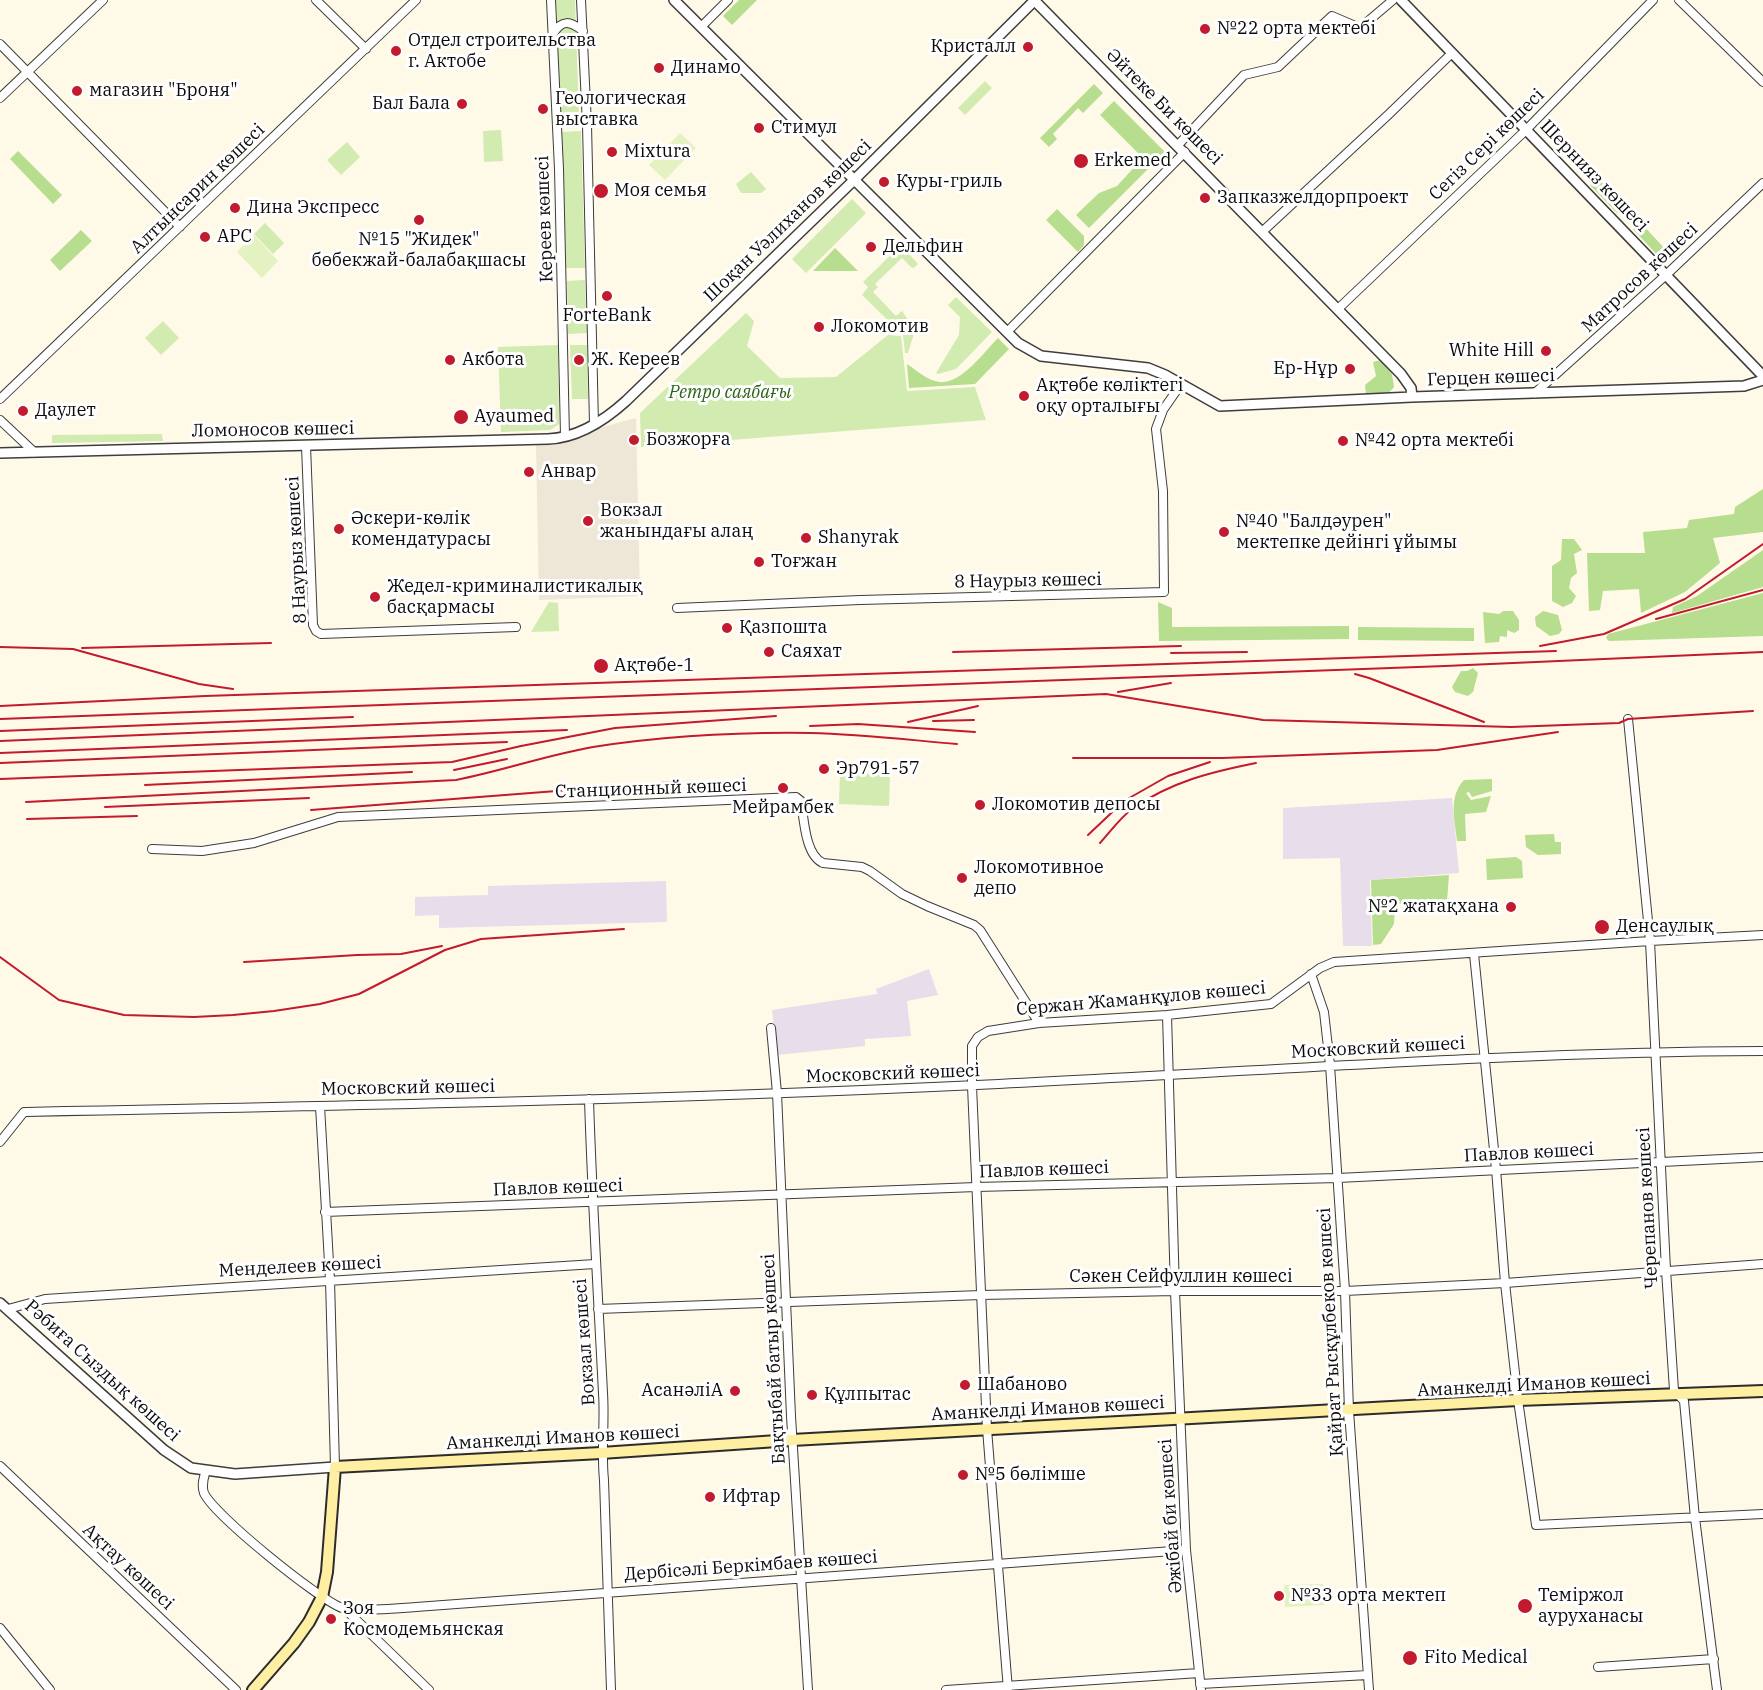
<!DOCTYPE html>
<html>
<head>
<meta charset="utf-8">
<style>
	body { margin:0 }
	canvas { display:block; background:#fff9e8 }
</style>
</head>
<body>
<canvas width="1763" height="1690"></canvas>
<script>
const ctx = document.querySelector('canvas').getContext('2d');
ctx.lineJoin = 'round';
function fill(path, color) { ctx.fillStyle = color; ctx.fill(path, 'evenodd'); }
function trace(path, color, width, dash) { ctx.strokeStyle = color; ctx.lineWidth = width; ctx.lineCap = dash ? 'butt' : 'round'; ctx.setLineDash(dash || []); ctx.stroke(path); }
function label(font, color, halo, rows, align = 'center') {
  ctx.font = font + ' "IBM Plex Serif",serif'; ctx.lineWidth = 6; ctx.setLineDash([]); ctx.textBaseline = 'middle'; ctx.strokeStyle = halo; ctx.fillStyle = color; for (const [text, x, y, turn = 0] of rows) {
    ctx.save(); ctx.translate(x, y); ctx.rotate((+turn || 0) * Math.PI / 180); ctx.textAlign = isNaN(turn) ? turn : align; if (halo) ctx.strokeText(text, 0, 0); ctx.fillText(text, 0, 0); ctx.restore();
  }
}
fill(new Path2D(`
	M1452,798L1459,873L1370,880L1372,946H1343L1340,858L1283,859V808Z
	M666,881L667,922L439,928V915L415,916V897L488,895V886Z
	M929,969L938,995L907,1001L911,1036L865,1039V1046L777,1055L772,1010L877,994L876,989Z`), '#e8ddeb');
fill(new Path2D(`
	M556,0H575L579,118H560Z
	M985,81L992,88L965,115L958,108Z
	M501,130L503,161L484,162L483,131Z
	M581,131L585,268H566L562,132Z
	M347,142L360,157L341,175L327,160Z
	M751,172L766,189L761,193H741L736,184Z
	M852,199L866,213L806,273L792,259Z
	M265,223L284,243L273,254L254,234Z
	M901,245L918,264L914,268L911,267L902,258L875,284L878,287L873,292L896,316L902,311L915,330L908,353H905L903,335L862,295L868,287L863,282Z
	M585,280L587,333L568,334L567,281Z
	M956,297L992,332L956,369L938,374L936,373L959,335L960,317L948,305Z
	M746,313L754,321L747,346L780,378L836,377L888,335L901,336L907,391L975,387L986,420L641,447L640,413Z
	M163,321L179,338L161,355L145,338Z
	M558,345L559,424L550,430L501,432L498,347Z
	M570,345H587L588,399H572Z
	M162,434L163,441L52,443V435Z
	M549,602L558,603L559,631L531,632Z
	M840,773L890,774L889,806L839,804Z`), '#d2ebb0');
fill(new Path2D(`
	M739,0H757L732,25L723,16Z
	M1094,84L1103,93L1083,113L1078,108L1053,134L1057,139L1049,147L1040,138Z
	M1114,101L1165,152L1089,228L1076,215L1099,193L1117,186L1139,162V154L1100,115Z
	M18,151L62,195L53,204L10,159Z
	M1597,177L1625,206L1617,213L1590,185Z
	M1057,209L1084,236V245L1078,252L1046,220Z
	M1641,223L1667,251L1660,258L1633,229Z
	M81,230L92,241L60,271L50,260Z
	M835,248L858,271H813Z
	M998,338L1009,349L975,384L909,388L907,364C916,370 925,378 935,381C958,389 983,353 998,338Z
	M1381,360L1392,374L1394,387L1388,394L1366,395L1365,385L1376,376L1373,362Z
	M1763,489V532L1713,538L1720,563L1685,592L1641,613L1639,589L1603,591L1600,610L1589,611L1587,553H1645L1643,532L1687,528L1689,520L1734,514L1735,507Z
	M1562,539H1574L1582,550L1574,554L1577,573L1571,578L1569,588L1576,596L1572,603L1563,607L1552,601V566L1561,560Z
	M1763,550V587L1672,613L1673,607L1697,596Z
	M1763,593V636L1609,641L1606,638L1608,634Z
	M1158,602L1172,608V627L1349,626V639L1159,641Z
	M1503,611H1513L1519,620V630L1514,633L1507,630V637L1500,636L1499,642L1485,643L1483,612L1499,614Z
	M1543,611L1558,615L1562,630L1559,634L1550,636L1536,626L1535,617Z
	M1358,627L1474,628V641L1358,640Z
	M1473,668L1478,673L1473,692L1468,696L1455,692L1452,687L1461,671H1467Z
	M1492,779V791L1472,797L1469,792L1466,793L1471,800L1491,796L1486,812L1465,814L1466,841H1457C1455,820 1448,797 1464,780Z
	M1554,834L1555,842H1561V854L1538,855L1526,847L1525,835Z
	M1516,857L1522,861L1523,878L1487,880L1486,859Z
	M1449,875L1447,901L1442,904H1395L1394,924L1381,944L1373,945L1371,880Z`), '#b7dd8e');
fill(new Path2D(`
	M680,133L696,148L665,180L649,165Z
	M254,235L278,261L262,278L237,252Z
	M1323,1584L1324,1605L1285,1607L1284,1585Z`), '#e4f2c2');
fill(new Path2D(`
	M636,418L640,596L539,600L536,445Z`), '#eee7d8');
const minor = new Path2D(`
	M316,0L366,49
	M551,0L559,169L565,436
	M581,0L587,125L594,424
	M1679,0L1763,82
	M701,27L728,0
	M553,34C562,19 570,21 583,31
	M0,44L180,227
	M0,98L103,0
	M1178,145L1244,75L1278,67L1332,16L1360,28L1393,0
	M1263,231L1388,115L1452,53
	M1339,308L1526,130L1653,0
	M1007,332L1185,152
	M1535,393L1666,275L1763,183
	M0,399L416,0
	M0,420L34,452
	M306,446L313,625L316,631L321,634L516,627
	M677,608L860,600L1164,592L1163,491L1156,429L1163,410L1181,384
	M1628,719L1650,941L1666,1270L1674,1390L1684,1401L1695,1518L1717,1690
	M152,849L202,851L254,843L338,817L796,797L801,801C804,819 805,855 823,863L862,867L870,871L902,894L927,906L974,925L980,930L1039,1023
	M1474,954L1496,1169L1505,1283L1518,1400L1536,1525L1763,1514
	M1311,974L1324,1012L1330,1065L1345,1291L1349,1411L1369,1690
	M1167,1015L1175,1291L1186,1550L1201,1690
	M771,1028L777,1093L791,1416L808,1690
	M589,1099C592,1197 598,1295 603,1393C605,1422 601,1450 604,1480L611,1690
	M320,1106L330,1280L335,1467
	M0,1142L24,1112C341,1106 659,1100 977,1085C1239,1073 1500,1052 1763,1051
	M325,1212L976,1187L1338,1178L1763,1157
	M8,1309L45,1299L595,1264
	M598,1309L981,1295L1175,1291H1345L1505,1283L1763,1264
	M0,1466L236,1690
	M206,1470C204,1477 201,1485 204,1493C214,1515 318,1599 342,1608C353,1612 401,1608 416,1607L1186,1550
	M345,1609L429,1690
	M0,1628L50,1690
	M1598,1667L1714,1659
	M1200,1684L1368,1675
	M946,1690L1199,1673
	M1008,1690L987,1429L972,1086V1046L978,1037L988,1031L1039,1023L1167,1015L1271,1004L1320,968L1334,962L1650,941L1763,935`);
const tertiary = new Path2D(`
	M674,0L1018,343L1041,356L1148,368L1165,375L1220,406L1412,397L1744,386L1763,380
	M1034,0L1401,374L1411,388L1412,397
	M1401,0L1763,376
	M0,453L548,439C577,438 605,420 626,401L853,181L1035,0
	M0,1303L164,1450L191,1468L235,1474L335,1467`);
const secondary = new Path2D(`
	M253,1690L294,1643L309,1622L322,1597L327,1572L335,1467L601,1453L792,1440L1518,1400L1763,1391`);
trace(minor, '#3d3d3d', 10);
trace(tertiary, '#3d3d3d', 12);
trace(secondary, '#2c2c2c', 14);
trace(minor, '#fff', 8);
trace(tertiary, '#fff', 9);
trace(secondary, '#ffefa3', 10);
trace(new Path2D(`
	M1656,619L1763,590
	M1540,646L1604,634L1685,599L1763,544
	M0,647L73,649L199,684L233,689
	M82,648L271,643
	M953,652L1181,646
	M1171,653L1247,652
	M1355,674L1369,678L1484,722
	M1118,692L1171,683
	M0,706L205,696L1556,651
	M0,719L1445,666L1763,652
	M933,721L974,720
	M908,722L978,706
	M810,726L858,724L975,732
	M0,731L353,717
	M0,741L1106,694L1263,720L1511,727L1619,723L1628,719L1753,711
	M0,753L567,730
	M1073,758H1222L1437,750L1558,732
	M0,763L507,742
	M454,770L507,759
	M0,779L452,762L521,746L615,728L776,716
	M145,785L412,772
	M26,802L456,780C502,771 547,755 593,747C665,736 739,732 811,733C860,734 909,740 957,744
	M105,807L309,798
	M311,810L673,782
	M27,819L137,816
	M1088,835L1124,801L1168,776L1210,762
	M1100,843C1110,832 1120,818 1132,809C1170,782 1211,772 1256,763
	M0,957L59,1000L124,1015L194,1017L233,1015L274,1011L320,1004L359,994L445,950L481,939L624,929
	M244,962L357,955L401,954L442,946`), '#c21b2e', 2);
for (const [x, y, r, color] of [
	[1205,29,6,"#c21b2e"],
	[1028,47,6,"#c21b2e"],
	[396,51,6,"#c21b2e"],
	[659,68,6,"#c21b2e"],
	[77,91,6,"#c21b2e"],
	[462,104,6,"#c21b2e"],
	[543,109,6,"#c21b2e"],
	[759,128,6,"#c21b2e"],
	[612,152,6,"#c21b2e"],
	[1081,161,8,"#c21b2e"],
	[884,182,6,"#c21b2e"],
	[601,191,8,"#c21b2e"],
	[1205,198,6,"#c21b2e"],
	[235,208,6,"#c21b2e"],
	[419,220,6,"#c21b2e"],
	[205,237,6,"#c21b2e"],
	[871,247,6,"#c21b2e"],
	[607,296,6,"#c21b2e"],
	[819,327,6,"#c21b2e"],
	[1546,351,6,"#c21b2e"],
	[450,360,6,"#c21b2e"],
	[579,360,6,"#c21b2e"],
	[1350,369,6,"#c21b2e"],
	[1024,396,6,"#c21b2e"],
	[23,411,6,"#c21b2e"],
	[461,417,8,"#c21b2e"],
	[634,440,6,"#c21b2e"],
	[1343,441,6,"#c21b2e"],
	[529,472,6,"#c21b2e"],
	[588,521,6,"#c21b2e"],
	[339,529,6,"#c21b2e"],
	[1224,532,6,"#c21b2e"],
	[806,538,6,"#c21b2e"],
	[759,562,6,"#c21b2e"],
	[375,597,6,"#c21b2e"],
	[727,628,6,"#c21b2e"],
	[769,652,6,"#c21b2e"],
	[601,666,8,"#c21b2e"],
	[824,769,6,"#c21b2e"],
	[783,788,6,"#c21b2e"],
	[980,805,6,"#c21b2e"],
	[962,878,6,"#c21b2e"],
	[1511,907,6,"#c21b2e"],
	[1602,927,8,"#c21b2e"],
	[965,1385,6,"#c21b2e"],
	[735,1391,6,"#c21b2e"],
	[812,1395,6,"#c21b2e"],
	[963,1475,6,"#c21b2e"],
	[710,1497,6,"#c21b2e"],
	[1279,1596,6,"#c21b2e"],
	[1525,1606,8,"#c21b2e"],
	[331,1619,6,"#c21b2e"],
	[1410,1658,8,"#c21b2e"]
]) { const dot = new Path2D(); dot.arc(x, y, r, 0, 2 * Math.PI); ctx.fillStyle = color; ctx.fill(dot); trace(dot, '#fff', 2); }
label('18px', '#0a0a0a', '#fff', [
	["№22 орта мектебі",1217,29],
	["Отдел строительства",408,41],
	["г. Актобе",408,62],
	["Кристалл",1016,47,"right"],
	["Динамо",671,68],
	["магазин \"Броня\"",89,91],
	["Геологическая",555,99],
	["выставка",555,120],
	["Бал Бала",450,104,"right"],
	["Стимул",771,128],
	["Mixtura",624,152],
	["Erkemed",1094,161],
	["Куры-гриль",896,182],
	["Моя семья",614,191],
	["Запказжелдорпроект",1217,198],
	["Дина Экспресс",247,208],
	["АРС",217,237],
	["№15 \"Жидек\"",419,240,"center"],
	["бөбекжай-балабақшасы",419,261,"center"],
	["Дельфин",883,247],
	["ForteBank",607,316,"center"],
	["Локомотив",831,327],
	["White Hill",1534,351,"right"],
	["Акбота",462,360],
	["Ж. Кереев",591,360],
	["Ер-Нұр",1338,369,"right"],
	["Ақтөбе көліктегі",1036,386],
	["оқу орталығы",1036,407],
	["Даулет",35,411],
	["Ayaumed",474,417],
	["Бозжорға",646,440],
	["№42 орта мектебі",1355,441],
	["Анвар",541,472],
	["Вокзал",600,511],
	["жанындағы алаң",600,532],
	["Әскери-көлік",351,519],
	["комендатурасы",351,540],
	["№40 \"Балдәурен\"",1236,522],
	["мектепке дейінгі ұйымы",1236,543],
	["Shanyrak",818,538],
	["Тоғжан",771,562],
	["Жедел-криминалистикалық",387,587],
	["басқармасы",387,608],
	["Қазпошта",739,628],
	["Саяхат",781,652],
	["Ақтөбе-1",614,666],
	["Эр791-57",836,769],
	["Локомотив депосы",992,805],
	["Мейрамбек",783,808,"center"],
	["Локомотивное",974,868],
	["депо",974,889],
	["№2 жатақхана",1499,907,"right"],
	["Денсаулық",1616,927],
	["Шабаново",977,1385],
	["АсанәліА",723,1391,"right"],
	["Құлпытас",824,1395],
	["№5 бөлімше",975,1475],
	["Ифтар",722,1497],
	["№33 орта мектеп",1291,1596],
	["Теміржол",1538,1596],
	["ауруханасы",1538,1617],
	["Зоя",343,1609],
	["Космодемьянская",343,1630],
	["Fito Medical",1424,1658]
], 'left');
label('18px', '#0a0a0a', '#fff', [
	["Әйтеке Би көшесі",1164,107,45],
	["Сегіз Сері көшесі",1487,145,-44],
	["Шернияз көшесі",1594,176,46],
	["Алтынсарин көшесі",198,189,-44],
	["Кереев көшесі",545,219,-92],
	["Шоқан Уәлиханов көшесі",788,221,-44],
	["Матросов көшесі",1640,278,-43],
	["Герцен көшесі",1491,378,-2],
	["Ломоносов көшесі",273,430,-1],
	["8 Наурыз көшесі",297,550,-93],
	["8 Наурыз көшесі",1028,581,-1],
	["Станционный көшесі",651,789,-2],
	["Сержан Жаманқұлов көшесі",1141,999,-5],
	["Московский көшесі",1378,1048,-3],
	["Московский көшесі",893,1074,-2],
	["Московский көшесі",408,1088,-1],
	["Павлов көшесі",1529,1153,-3],
	["Павлов көшесі",1044,1170,-2],
	["Павлов көшесі",558,1188,-2],
	["Черепанов көшесі",1648,1208,-93],
	["Менделеев көшесі",300,1267,-3],
	["Сәкен Сейфуллин көшесі",1181,1277],
	["Қайрат Рысқұлбеков көшесі",1331,1332,-93],
	["Вокзал көшесі",585,1342,-94],
	["Бақтыбай батыр көшесі",774,1359,-93],
	["Рәбиға Сыздық көшесі",102,1371,42],
	["Аманкелді Иманов көшесі",1534,1385,-3],
	["Аманкелді Иманов көшесі",1048,1409,-3],
	["Аманкелді Иманов көшесі",563,1438,-3],
	["Әжібай би көшесі",1171,1516,-94],
	["Дербісәлі Беркімбаев көшесі",751,1566,-4],
	["Ақтау көшесі",128,1567,43]
]);
label('italic 18px', '#2d6518', '#fff', [
	["Ретро саябағы",730,393]
]);
</script>
</body>
</html>
